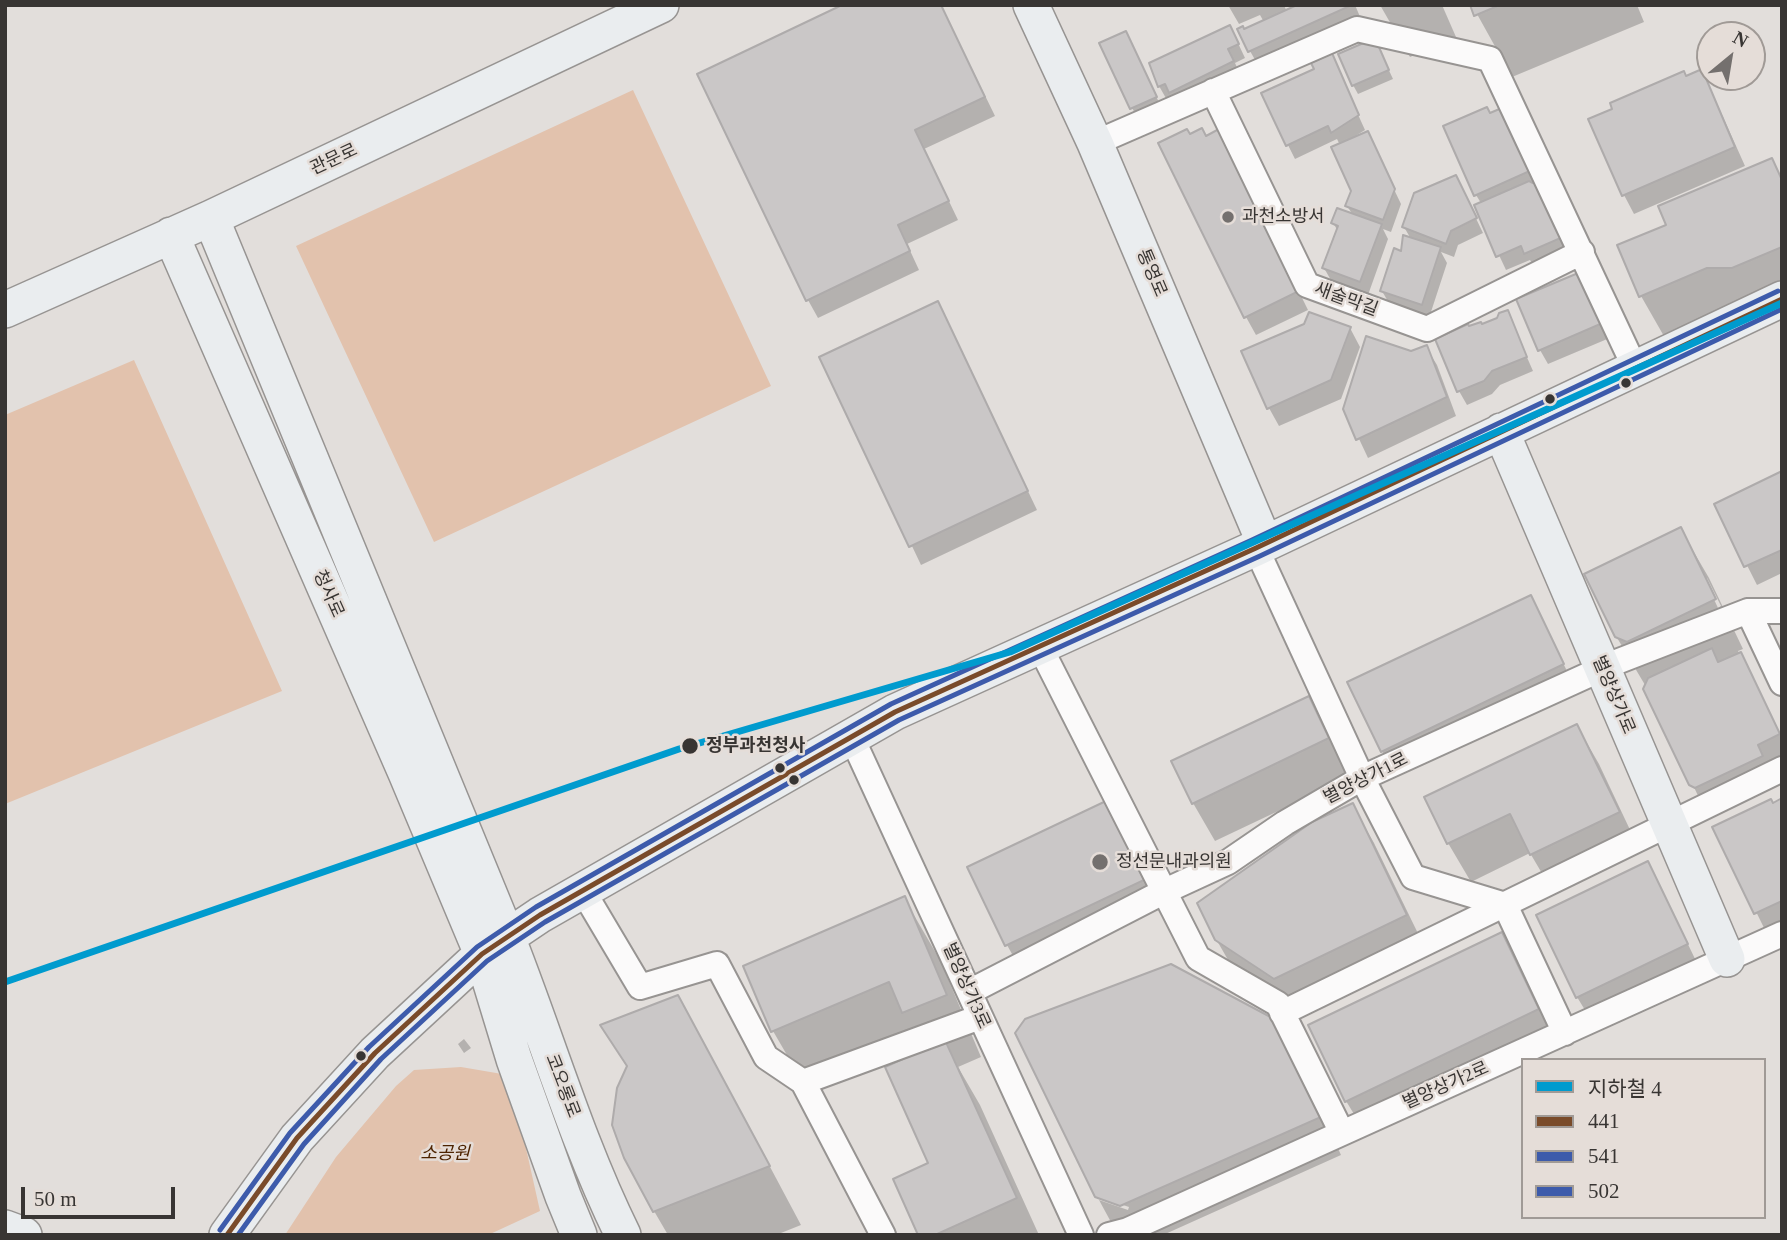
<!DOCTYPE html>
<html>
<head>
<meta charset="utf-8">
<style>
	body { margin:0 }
	#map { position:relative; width:1787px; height:1240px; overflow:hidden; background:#e2dedb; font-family:"Times New Roman","Noto Sans KR",serif }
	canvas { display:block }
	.frame { position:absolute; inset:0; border:7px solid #383533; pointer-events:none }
	.legend { position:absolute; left:1521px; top:1058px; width:245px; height:161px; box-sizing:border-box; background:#e5ddd8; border:2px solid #a09a96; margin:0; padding:9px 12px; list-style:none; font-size:21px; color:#383533 }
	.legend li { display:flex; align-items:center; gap:14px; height:35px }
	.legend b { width:35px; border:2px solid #a09a96 }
	.north { position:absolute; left:1696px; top:21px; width:70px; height:70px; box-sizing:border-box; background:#e5ddd8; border:2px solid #a09a96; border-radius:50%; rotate:30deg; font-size:19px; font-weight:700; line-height:28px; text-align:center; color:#383533 }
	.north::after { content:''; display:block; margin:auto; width:24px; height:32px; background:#74706e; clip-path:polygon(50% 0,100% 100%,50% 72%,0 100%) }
	.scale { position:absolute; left:21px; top:1187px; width:154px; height:32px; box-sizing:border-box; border:4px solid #383533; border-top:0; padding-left:9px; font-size:21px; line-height:24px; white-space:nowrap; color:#383533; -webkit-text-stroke:5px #e5ddd8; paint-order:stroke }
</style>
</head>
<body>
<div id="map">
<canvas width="1787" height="1240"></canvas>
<div class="frame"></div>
<ul class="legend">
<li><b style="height:9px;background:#009bce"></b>지하철 4</li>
<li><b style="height:9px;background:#7a4b2a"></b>441</li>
<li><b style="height:9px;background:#3d5bab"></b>541</li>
<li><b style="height:9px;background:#3d5bab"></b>502</li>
</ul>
<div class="north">N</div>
<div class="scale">50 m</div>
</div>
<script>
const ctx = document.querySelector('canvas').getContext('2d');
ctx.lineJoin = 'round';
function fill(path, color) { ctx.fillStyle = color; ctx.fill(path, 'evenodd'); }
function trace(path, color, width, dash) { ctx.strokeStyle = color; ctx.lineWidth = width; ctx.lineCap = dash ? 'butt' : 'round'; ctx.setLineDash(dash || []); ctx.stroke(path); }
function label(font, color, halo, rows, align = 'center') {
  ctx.font = font + ' "Times New Roman","Noto Sans KR",serif'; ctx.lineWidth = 5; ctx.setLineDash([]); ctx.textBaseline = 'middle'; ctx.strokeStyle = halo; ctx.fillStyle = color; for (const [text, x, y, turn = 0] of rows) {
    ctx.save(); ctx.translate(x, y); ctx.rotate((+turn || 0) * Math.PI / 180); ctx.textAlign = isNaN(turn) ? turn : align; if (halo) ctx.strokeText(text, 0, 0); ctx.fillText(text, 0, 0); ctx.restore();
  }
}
fill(new Path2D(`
	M633,90L771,386L434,542L296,246Z
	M134,360L282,691L5,804V415Z
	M461,1067L502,1074L523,1135L540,1211L488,1235H285L336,1157L396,1086L414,1070Z`), '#e2c2ad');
fill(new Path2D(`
	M846,5H941L995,116L924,149L958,220L907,244L919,270L818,318L808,300Z
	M1228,5H1284L1287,12L1302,5H1355L1361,19L1258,65L1250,51L1244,31L1264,22L1260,15L1239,24Z
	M1380,5H1442L1456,37L1410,57Z
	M1472,5H1637L1644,22L1512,77Z
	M1237,41L1245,58L1235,63L1241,76L1167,100L1159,86Z
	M1101,43L1133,47L1163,111L1139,122Z
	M1379,49L1393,79L1358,94L1353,85Z
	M1331,55L1365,130L1357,135L1358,137L1367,133L1401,204L1391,232L1383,229L1388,239L1368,295L1332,282L1324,268L1338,231L1333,223L1353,215L1347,206L1353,191L1340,145L1337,139L1295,159L1288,145L1316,69Z
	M1701,71L1711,90L1745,166L1634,214L1624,195L1686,78Z
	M1503,109L1570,251L1534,267L1530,260L1506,270L1476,206L1481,203L1476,195L1489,115Z
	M1190,136L1206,138L1229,150L1308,310L1256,335L1246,317Z
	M1772,160L1782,178V308L1669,345L1641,296L1668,226Z
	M1456,177L1483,233L1458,245L1454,257L1441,252L1447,263L1429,318L1390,305L1382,291L1411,239L1404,227Z
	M1582,273L1612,337L1548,364L1540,350Z
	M938,303L1037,510L921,565L822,357Z
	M1507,312L1533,371L1500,385L1492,394L1467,405L1459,391L1468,328L1481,326L1498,320Z
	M1350,328L1360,347L1341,399L1279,426L1269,408Z
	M1426,347L1437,365L1456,416L1368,458L1345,409L1412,353Z
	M1782,473V573L1757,585L1716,504Z
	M1681,530L1709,578L1743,649L1738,651L1782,737V757L1702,804L1645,685L1616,636ZM1704,578H1707L1721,606L1718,608Z
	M1530,597L1573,683L1393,770L1382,751Z
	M1308,698L1350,777L1215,841L1193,803Z
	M1577,726L1599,764L1640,851L1553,892L1530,853L1471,882L1448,843Z
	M1782,800V925L1766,932L1715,828Z
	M1352,805L1374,843L1428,954L1297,1017L1239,979L1216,939Z
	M1116,822L1153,899L1017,963L1007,945Z
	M1658,882L1697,963L1588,1015L1577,997Z
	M904,898L940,960L981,1057L958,1067L980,1105L1039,1235H920L930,1164L926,1051L922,1045L809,1093L773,1031Z
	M1512,953L1548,1028L1357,1119L1346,1101Z
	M678,998L711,1056L801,1225L776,1235H668L654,1211L628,1069L603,1026Z
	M464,1039L471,1048L464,1053L458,1044Z
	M1299,1062L1341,1155L1163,1235H1118L1099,1200L1128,1210L1129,1207L1096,1196Z`), '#0003');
const building = new Path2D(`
	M842,5H941L985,97L915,130L949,201L898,225L910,251L806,301L697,74Z
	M1297,5H1352L1248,52L1237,29L1243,26L1244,29Z
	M1470,5H1500L1474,16Z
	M1230,25L1239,44L1228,49L1234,61L1169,93L1165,84L1158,87L1149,63Z
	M1126,31L1157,97L1130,109L1099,43Z
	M1375,38L1389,70L1352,86L1338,54Z
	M1332,53L1359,115L1331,133L1328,126L1286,146L1261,93L1314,69L1311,63Z
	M1702,69L1735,147L1622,196L1588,119L1612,109L1610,103L1684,71L1686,76Z
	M1487,107L1490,113L1504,107L1532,170L1474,196L1443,126Z
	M1202,128L1206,136L1219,129L1299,291L1244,318L1158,143L1187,129L1190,134Z
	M1368,131L1395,189L1383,220L1345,206L1351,191L1331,147Z
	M1772,158L1782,180V247L1732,268H1707L1639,297L1617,245L1666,225L1658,206Z
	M1456,175L1477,218L1451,231L1446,244L1402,227L1414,193Z
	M1529,181L1533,183L1539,181L1563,237L1524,254L1521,246L1496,257L1474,205Z
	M1337,208L1382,224L1360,282L1322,268L1338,226L1331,223Z
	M1403,235L1441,247L1422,305L1380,291L1394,248L1401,251Z
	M1583,271L1605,322L1538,351L1516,299Z
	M938,301L1028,491L909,547L819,357Z
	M1508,310L1527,357L1492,371L1484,381L1457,392L1435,339L1468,324L1469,326L1481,322L1482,324L1497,318L1499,313Z
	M1309,312L1351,327L1331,380L1267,409L1241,351L1304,324Z
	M1366,336L1411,351L1427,345L1447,397L1356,440L1343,409Z
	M1782,471V550L1744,567L1714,504Z
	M1681,527L1716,599L1627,642L1615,637L1584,574Z
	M1531,595L1564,664L1381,752L1347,682Z
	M1712,648L1718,662L1741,652L1780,734L1758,745L1763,756L1695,788L1689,785L1643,689L1648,678Z
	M1309,696L1329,738L1192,804L1171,761Z
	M1577,724L1620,812L1530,855L1510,814L1447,844L1424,797Z
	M1782,798V901L1754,914L1712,827L1771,799L1773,803Z
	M1106,801L1144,880L1005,946L967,867Z
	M1353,803L1407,915L1274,979L1215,940L1197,903L1312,822Z
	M1648,861L1688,944L1576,998L1536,915Z
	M905,896L947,995L902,1013L889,982L771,1032L743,966Z
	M1502,932L1539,1009L1345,1102L1308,1025Z
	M1171,964L1278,1021L1321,1117L1120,1206L1095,1197L1015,1033L1025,1019Z
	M678,995L770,1166L653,1212L624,1158L612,1125L617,1088L627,1066L600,1025Z
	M945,1040L1017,1198L935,1235H918L893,1179L928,1163L885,1067Z`);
fill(building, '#cac7c7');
trace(building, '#aeabab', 2);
const street = new Path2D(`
	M1213,91L1307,285L1427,329L1582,252
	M1095,143L1357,29L1490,59L1635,368
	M1256,548L1362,778L1413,877L1505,905L1565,1033
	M1748,611L1782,683
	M1040,647L1198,958L1278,1004L1342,1133
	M852,738L1081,1235
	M583,891L640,987L717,964L766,1057L803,1082L883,1235
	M969,992L1163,892L1228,862L1285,823L1362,778L1619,661L1748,611H1782
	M1282,1013L1782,769
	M803,1082L980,1017
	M1109,1235L1128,1230L1782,934`);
const secondary = new Path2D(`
	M1031,5L1095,143L1265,544
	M211,218C309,456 408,693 505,932C545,1032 575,1138 623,1235
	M171,235L406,773L482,954L514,1059L563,1196L579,1235
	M5,310L211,218L661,5
	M1501,431L1727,959
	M5,1228L24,1235
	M227,1235L297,1138L375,1053L482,954L540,915L895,712L1256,548L1782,299`);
trace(street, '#979492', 28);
trace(secondary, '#979492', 38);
trace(street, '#fbfafa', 24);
trace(secondary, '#eaedef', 35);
trace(new Path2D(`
	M227,1235L297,1138L375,1053L482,954L540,915L895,712L1256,548L1782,299`), '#7a4b2a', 5);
trace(new Path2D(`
	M238,1235L304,1144L381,1059L487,961L545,922L899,720L1260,556L1782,309`), '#3d5bab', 5);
trace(new Path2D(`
	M220,1230L290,1133L369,1047L477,947L536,907L891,704L1252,540L1778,291`), '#3d5bab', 5);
trace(new Path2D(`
	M5,982L679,749L1010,652L1782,303`), '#009bce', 7);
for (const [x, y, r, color] of [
	[1228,217,7,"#74706e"],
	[1626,383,6,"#383533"],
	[1550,399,6,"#383533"],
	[690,746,9,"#383533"],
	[780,768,6,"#383533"],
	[794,780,6,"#383533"],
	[1100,862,9,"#74706e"],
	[361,1056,6,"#383533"]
]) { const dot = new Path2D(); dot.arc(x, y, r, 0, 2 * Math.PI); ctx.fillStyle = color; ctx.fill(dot); trace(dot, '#e5ddd8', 2.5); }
label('18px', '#383533', '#e5ddd8', [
	["관문로",334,160,-25],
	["통영로",1151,273,67],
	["새술막길",1346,300,20],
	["청사로",328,594,66],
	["별양상가로",1613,695,67],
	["별양상가1로",1366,779,-27],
	["별양상가3로",966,986,66],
	["코오롱로",562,1086,69],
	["별양상가2로",1446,1086,-24]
]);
label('18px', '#383533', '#e5ddd8', [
	["과천소방서",1242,217],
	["정선문내과의원",1116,862]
], 'left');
label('bold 18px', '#383533', '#e5ddd8', [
	["정부과천청사",706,746]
], 'left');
label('italic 18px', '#4d2300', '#e5ddd8', [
	["소공원",445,1154]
]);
</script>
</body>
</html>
